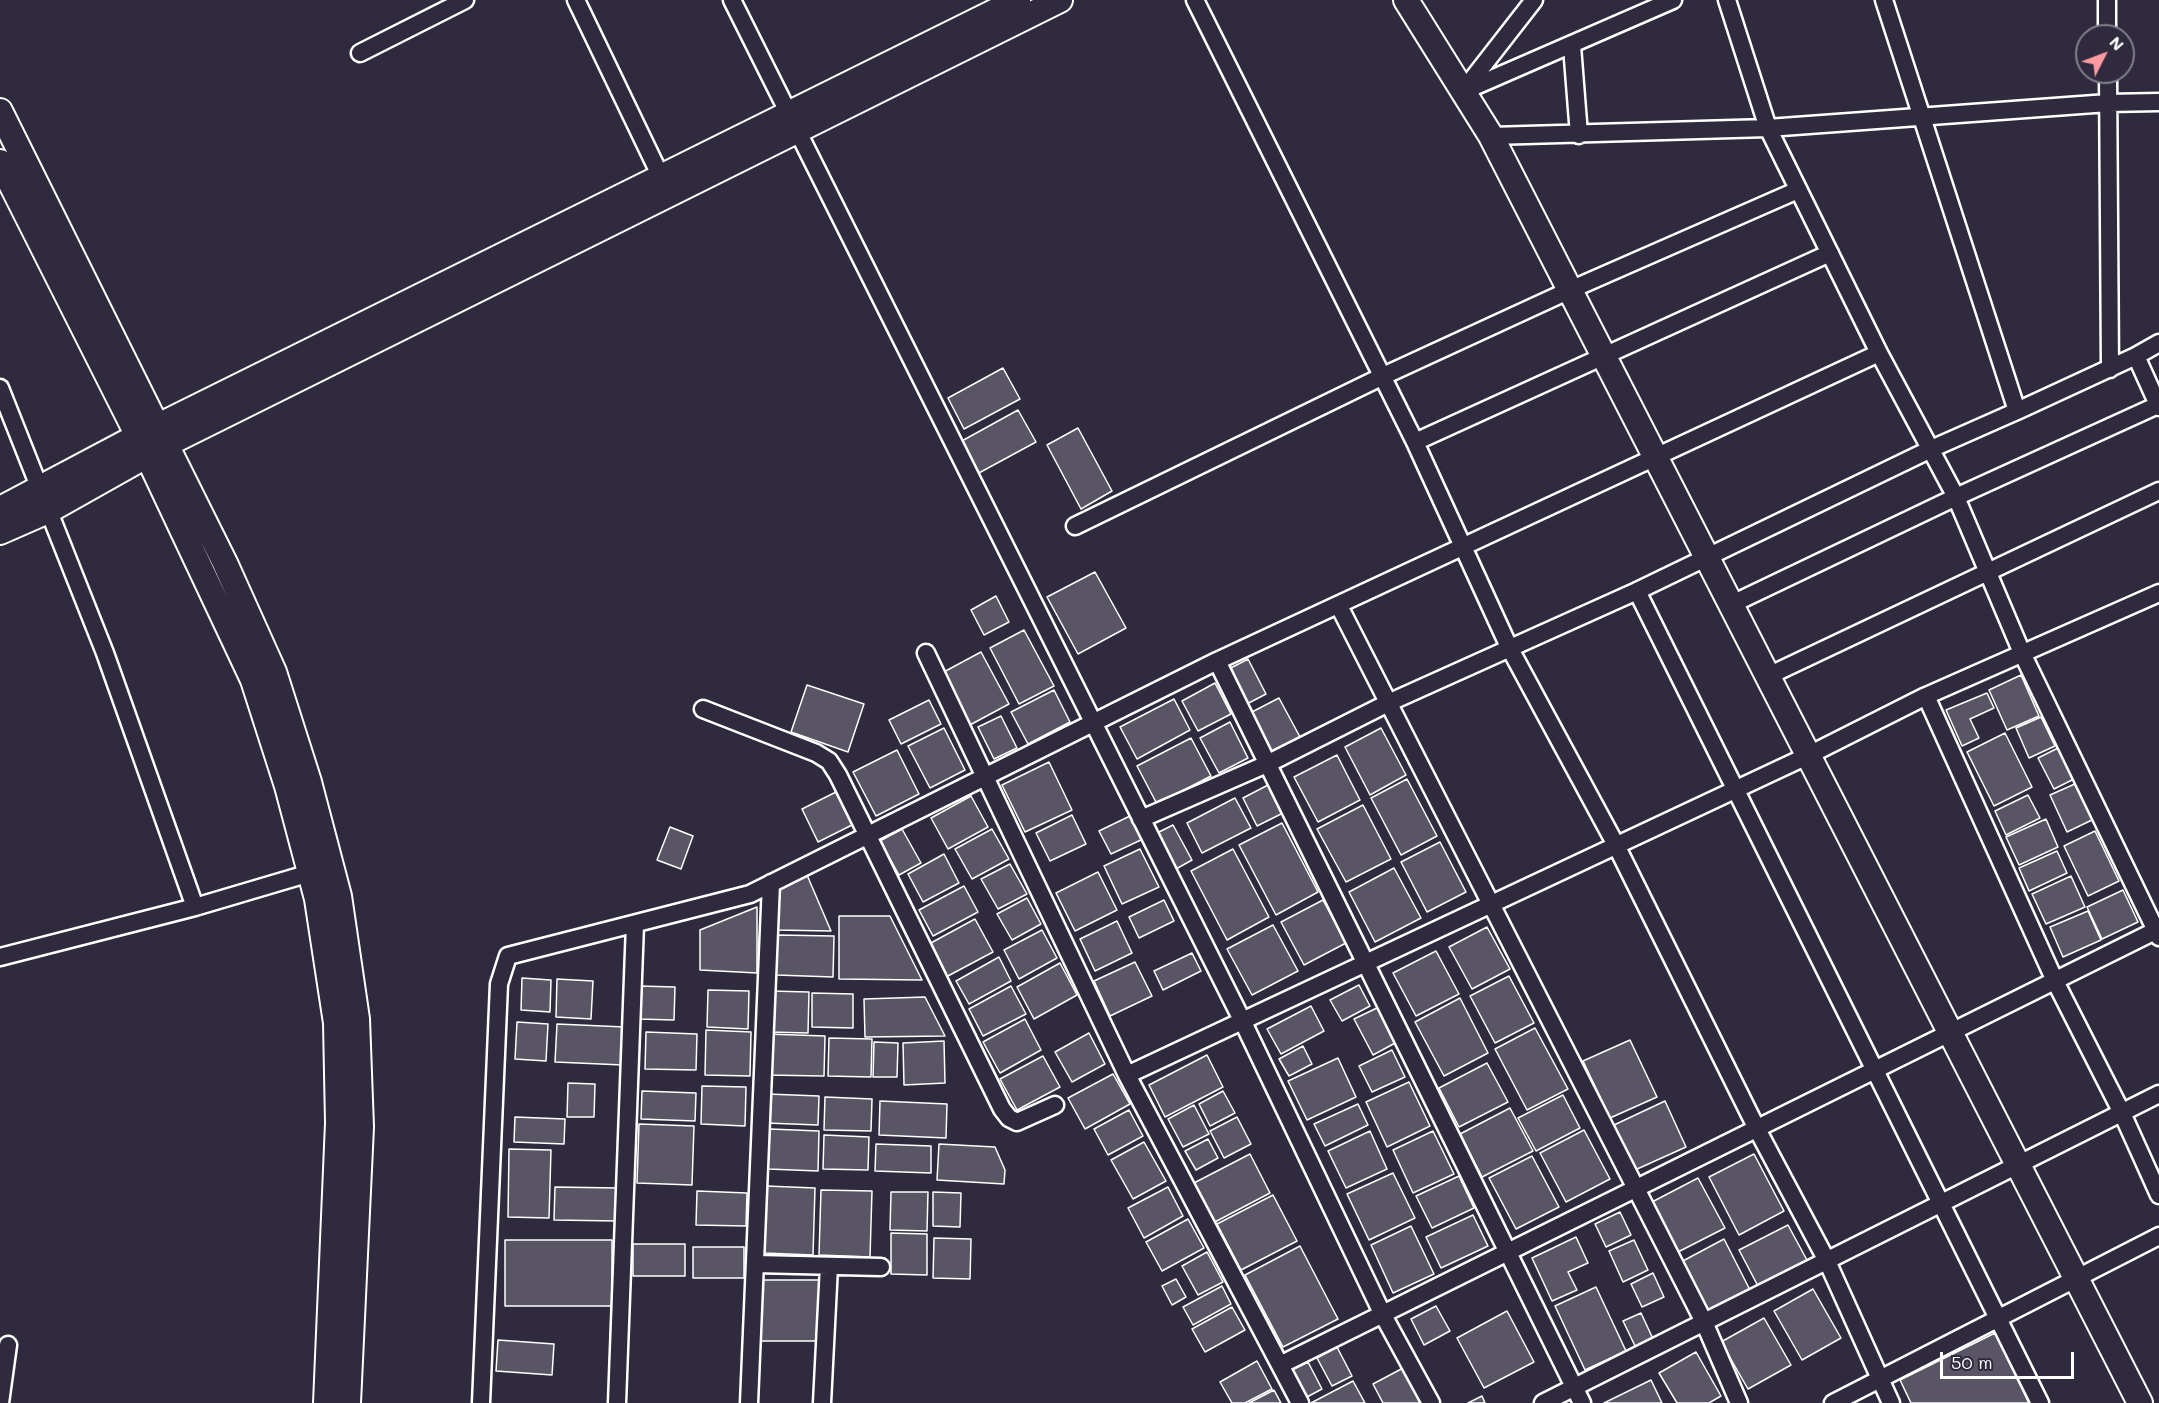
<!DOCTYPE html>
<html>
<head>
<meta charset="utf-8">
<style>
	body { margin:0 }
	#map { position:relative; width:2159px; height:1403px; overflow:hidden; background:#2f2a3d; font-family:Mali,sans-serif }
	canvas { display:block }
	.north { position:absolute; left:2075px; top:24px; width:60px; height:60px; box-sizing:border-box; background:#2f2a3d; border:2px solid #827f8b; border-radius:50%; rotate:48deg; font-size:16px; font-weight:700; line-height:24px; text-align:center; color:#fff }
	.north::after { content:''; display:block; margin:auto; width:21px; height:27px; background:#ff9aa2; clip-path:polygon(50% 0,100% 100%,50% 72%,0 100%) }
	.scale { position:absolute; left:1940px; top:1352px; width:134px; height:27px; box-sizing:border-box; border:3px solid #fff; border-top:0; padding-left:8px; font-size:18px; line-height:21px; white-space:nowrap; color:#fff; -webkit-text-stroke:4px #2f2a3d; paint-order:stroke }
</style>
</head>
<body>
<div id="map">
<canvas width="2159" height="1403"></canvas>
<div class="north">N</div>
<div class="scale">50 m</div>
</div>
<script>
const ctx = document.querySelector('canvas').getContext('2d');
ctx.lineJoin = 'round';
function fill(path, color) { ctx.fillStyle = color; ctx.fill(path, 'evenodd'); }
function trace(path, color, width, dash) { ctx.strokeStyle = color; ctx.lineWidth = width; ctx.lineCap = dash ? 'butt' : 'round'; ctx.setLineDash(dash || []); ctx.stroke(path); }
const building = new Path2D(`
	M1003,368L1020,399L964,429L948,398Z
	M1018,410L1036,442L977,474L960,442Z
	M1078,428L1112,491L1081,509L1047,445Z
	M1095,572L1126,628L1078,654L1047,597Z
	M996,596L1009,622L984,635L971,610Z
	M1024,630L1054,686L1019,704L990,648Z
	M981,652L1009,704L968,726L940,674Z
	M1248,659L1266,694L1245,705L1227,670Z
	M2021,675L2039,716L2007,730L1989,690Z
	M1215,683L1231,714L1198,731L1182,701Z
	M807,685L864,704L848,752L791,732Z
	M1054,690L1070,722L1028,744L1011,712Z
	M1987,693L1994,708L1970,719L1979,738L1962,746L1946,710Z
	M1279,698L1300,737L1271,752L1250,713Z
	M1174,699L1190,730L1137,759L1120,727Z
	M929,700L941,724L901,744L889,720Z
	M1001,716L1017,748L994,759L978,727Z
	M2041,717L2055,746L2029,758L2016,728Z
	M1230,722L1248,758L1219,773L1200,738Z
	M944,728L965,770L930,788L908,746Z
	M1381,728L1406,775L1370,795L1345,747Z
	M2005,733L2032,787L1994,806L1967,752Z
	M1191,738L1211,776L1157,804L1137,766Z
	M2058,748L2074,779L2054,789L2038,758Z
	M897,750L919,794L876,816L853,772Z
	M1337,755L1360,800L1318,822L1294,777Z
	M1049,762L1072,810L1025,832L1002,785Z
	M1407,779L1437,836L1401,855L1371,798Z
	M2077,783L2094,819L2067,832L2050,795Z
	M1268,785L1283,813L1257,826L1243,798Z
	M836,792L852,825L818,842L802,809Z
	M2028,795L2040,818L2006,835L1995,811Z
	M971,796L988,827L948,849L931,818Z
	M1235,798L1251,828L1202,853L1187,823Z
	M1363,805L1391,859L1346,882L1317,829Z
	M1072,815L1086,844L1050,861L1036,833Z
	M1132,815L1143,839L1111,854L1099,831Z
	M2046,819L2058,847L2019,865L2006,837Z
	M1282,823L1318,892L1276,915L1239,845Z
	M1173,825L1192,860L1176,869L1157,833Z
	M670,827L693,836L681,869L657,860Z
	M902,829L921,863L899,875L880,841Z
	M992,829L1009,859L972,879L955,849Z
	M2095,831L2119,881L2088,896L2064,846Z
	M1440,842L1466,892L1427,912L1401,862Z
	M1140,849L1159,887L1122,904L1104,866Z
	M1233,849L1269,917L1227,940L1191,871Z
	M2057,851L2067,873L2029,891L2019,868Z
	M944,854L959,883L923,902L908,874Z
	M1010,864L1027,894L998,909L981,879Z
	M1394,868L1421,918L1375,942L1349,892Z
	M1098,872L1117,910L1075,931L1056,893Z
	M807,875L831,931L775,930L778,891Z
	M2071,876L2085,907L2046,924L2032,894Z
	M964,886L978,912L933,936L919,910Z
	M2123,890L2138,922L2102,939L2087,907Z
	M1027,898L1041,924L1012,940L997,914Z
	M1164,900L1174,921L1139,938L1129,917Z
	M1323,900L1346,943L1304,965L1281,922Z
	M757,907V973L700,970V930Z
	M2088,911L2101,940L2063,957L2050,927Z
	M839,916H890L922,980L839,979Z
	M975,919L993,952L946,977L929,944Z
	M1117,921L1132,953L1095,971L1080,939Z
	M1273,925L1298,971L1252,995L1227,949Z
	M1487,927L1510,969L1472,989L1449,947Z
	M1042,930L1057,958L1019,979L1004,950Z
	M777,935L834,936L833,977L776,975Z
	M1436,951L1459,994L1416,1016L1393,973Z
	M1192,953L1201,971L1163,990L1154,971Z
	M999,957L1011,981L969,1004L956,981Z
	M1135,962L1152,996L1110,1016L1094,981Z
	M1060,963L1077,995L1034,1019L1017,987Z
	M1509,976L1534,1023L1495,1043L1470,996Z
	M522,978L551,980L550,1012L521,1010Z
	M557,979L593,981L591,1019L556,1017Z
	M1359,985L1370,1006L1342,1021L1330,1000Z
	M639,986L675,987L674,1020L638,1019Z
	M1011,986L1026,1014L983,1036L969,1009Z
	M708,990L749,991L748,1029L707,1027Z
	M770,991L809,992L808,1033L769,1032Z
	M812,993L853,994V1028L812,1027Z
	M925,997L945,1036L865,1037L864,999Z
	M1460,998L1488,1053L1444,1076L1415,1022Z
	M1311,1006L1324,1031L1281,1054L1267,1029Z
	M1379,1007L1397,1042L1373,1055L1354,1019Z
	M1025,1019L1041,1050L1000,1073L983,1042Z
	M517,1022L548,1024L546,1061L515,1059Z
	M557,1024L625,1027L623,1065L555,1062Z
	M1535,1028L1568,1089L1527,1110L1495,1049Z
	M706,1030L751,1032L750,1076L705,1075Z
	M646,1032L697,1034L696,1070L645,1069Z
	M1089,1033L1105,1064L1072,1082L1055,1052Z
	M767,1034L825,1036L824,1076L766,1075Z
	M829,1038L872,1039L871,1077L828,1076Z
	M1630,1040L1657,1097L1610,1118L1583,1061Z
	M944,1041L945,1083L904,1085L903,1043Z
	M874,1042L898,1043L897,1077H873Z
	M1303,1046L1312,1064L1289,1076L1279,1059Z
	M1392,1050L1405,1077L1372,1092L1359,1066Z
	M1207,1055L1223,1087L1165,1117L1149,1085Z
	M1043,1056L1060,1087L1017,1110L1000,1079Z
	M1338,1058L1356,1097L1307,1120L1288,1081Z
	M1487,1063L1508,1102L1459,1127L1439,1088Z
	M1113,1074L1130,1104L1085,1129L1068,1098Z
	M1409,1082L1430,1126L1387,1147L1366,1102Z
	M568,1083L595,1084L594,1117H567Z
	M702,1086L746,1087L745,1126L701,1124Z
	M642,1091L696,1093L695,1121L641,1119Z
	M1223,1091L1235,1113L1210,1126L1199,1104Z
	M767,1094L819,1096L818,1125L766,1123Z
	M1563,1095L1580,1128L1536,1151L1518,1118Z
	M825,1097L872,1099L871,1131L824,1130Z
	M880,1101L947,1104L946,1138L879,1135Z
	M1665,1101L1686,1147L1635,1170L1614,1125Z
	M1358,1104L1368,1125L1325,1146L1314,1124Z
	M1194,1105L1209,1134L1183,1147L1168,1119Z
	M1510,1108L1533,1151L1482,1177L1460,1134Z
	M1129,1110L1143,1136L1108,1155L1094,1129Z
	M515,1117L565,1119L564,1144L514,1142Z
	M1237,1117L1251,1144L1224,1158L1210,1131Z
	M639,1124L694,1126L692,1185L637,1183Z
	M770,1129L819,1131L818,1171L768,1169Z
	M1584,1130L1610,1179L1566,1202L1540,1153Z
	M1370,1131L1387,1169L1346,1188L1328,1151Z
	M1433,1131L1454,1174L1413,1193L1393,1150Z
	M824,1135L869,1137L868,1170L823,1169Z
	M1208,1139L1218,1158L1196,1170L1185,1151Z
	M1144,1142L1166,1181L1133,1199L1111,1160Z
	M876,1144L931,1146V1173L875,1171Z
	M939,1144L995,1147L1005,1170L1004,1184L937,1180Z
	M509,1149L551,1150L549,1218L508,1217Z
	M1250,1154L1270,1193L1213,1223L1192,1184Z
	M1754,1154L1784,1211L1739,1235L1709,1177Z
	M1532,1156L1559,1207L1516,1229L1489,1178Z
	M1393,1173L1415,1218L1369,1240L1347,1194Z
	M1459,1176L1474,1208L1432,1228L1416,1196Z
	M1698,1178L1725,1228L1678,1252L1652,1202Z
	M766,1186L815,1188L813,1255L764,1253Z
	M555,1187L618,1188L617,1221L554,1220Z
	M1168,1187L1183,1216L1144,1238L1128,1208Z
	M821,1190L872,1191L870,1257L819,1255Z
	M697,1191L747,1193L746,1226L696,1225Z
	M891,1192H928L927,1231L890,1230Z
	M933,1192L961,1193L960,1227L933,1226Z
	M1273,1195L1297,1241L1241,1270L1217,1224Z
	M1620,1212L1631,1235L1606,1247L1595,1224Z
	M1473,1215L1488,1246L1441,1268L1426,1237Z
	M1188,1219L1204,1248L1162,1271L1146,1242Z
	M1788,1225L1808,1262L1759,1288L1739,1250Z
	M1411,1226L1434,1274L1393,1293L1371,1245Z
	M891,1233L927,1234V1275L891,1274Z
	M1576,1237L1588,1263L1568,1272L1577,1290L1552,1301L1532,1258Z
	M934,1238L971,1239L970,1279L933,1278Z
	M1724,1239L1750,1290L1707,1312L1681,1262Z
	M505,1240H612V1306H505Z
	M1634,1240L1648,1270L1623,1282L1609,1251Z
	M633,1244H685V1276H633Z
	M1300,1246L1338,1319L1283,1347L1245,1275Z
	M693,1247H744V1278H693Z
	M1207,1252L1223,1282L1198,1295L1182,1266Z
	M1653,1273L1664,1297L1642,1307L1631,1284Z
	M1176,1279L1186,1297L1172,1305L1162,1286Z
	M758,1280H819V1341H758Z
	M1222,1286L1231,1304L1193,1325L1183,1307Z
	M1596,1287L1626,1351L1585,1370L1555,1306Z
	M1813,1289L1841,1338L1802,1360L1774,1311Z
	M1436,1306L1450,1331L1424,1345L1411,1319Z
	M1232,1307L1245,1330L1205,1352L1192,1329Z
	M1507,1311L1534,1362L1484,1388L1457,1338Z
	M1641,1313L1654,1341L1637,1350L1623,1321Z
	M1764,1318L1791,1365L1748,1389L1721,1342Z
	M1995,1333L2029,1403H1911L1900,1380Z
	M498,1340L554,1344L552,1375L496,1371Z
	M1337,1347L1352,1376L1332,1386L1317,1358Z
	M1696,1352L1721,1396L1709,1403H1677L1659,1373Z
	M1257,1361L1272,1389L1245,1403H1232L1220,1382Z
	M1308,1362L1322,1389L1305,1398L1290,1371Z
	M1405,1367L1423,1403H1383L1373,1384Z
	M1651,1380L1662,1403H1604Z
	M1353,1381L1365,1403H1311Z
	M1274,1390L1281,1403H1249Z
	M1482,1396L1485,1403H1468Z`);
fill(building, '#595564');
trace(building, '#fff', 1.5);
const street = new Path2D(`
	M576,0L661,177
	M732,0L1242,1020L1383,1315L1431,1403
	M1195,0L1415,442L1509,647L1616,845L1757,1129L1827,1261L1891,1403
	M1727,0L1768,128L1879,353L1956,497L2022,653L2159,937
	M1884,0L2017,411L2136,356
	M2107,0V36
	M1572,46L1579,135
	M360,53L465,0
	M2108,72L2110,369
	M1464,90L1534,0
	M1464,91L1673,0
	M1491,136L1768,128L2108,103L2159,102
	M2159,343L2136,356L2159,407
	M0,388L105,653L195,907
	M1415,442L1830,253
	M1075,526L1381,377L1570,290L1798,190
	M1637,591L2040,1403
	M1730,605L1956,497L2158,405
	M1339,606L1704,1322L1739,1403
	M926,653L1127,1075L1807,756L1926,696L2159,593
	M1217,661L1582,1403
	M1766,677L2159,491
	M1926,696L2055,981L2122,1113L2159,1195
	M703,709L816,753L829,761L838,775L1002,1109L1009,1118L1017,1122L1055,1105
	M1141,819L1267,764L1388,703L1637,591L1931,449L2017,411
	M0,957L195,907L310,873
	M1127,1075L1300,1403
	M755,1264L881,1267
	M1280,1365L2159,929
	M0,1403L8,1345
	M481,1403L499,984L508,956L750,894L1217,661L1879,353
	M617,1403L635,924
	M749,1403L771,883
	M822,1403L829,1266
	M1543,1403L2159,1094
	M1833,1403L2159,1236`);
const secondary = new Path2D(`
	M1406,0L1491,136L2140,1403
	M0,111L225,563L274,672L309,782L339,896L357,1019L361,1127L348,1403
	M0,162L138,436L253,680L287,786L317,899L336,1023L338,1123L326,1403
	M0,509L138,436L1018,0
	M0,532L48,511L167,444L1060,0`);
trace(street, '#fff', 21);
trace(secondary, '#fff', 28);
trace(street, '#2f2a3d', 16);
trace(secondary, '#2f2a3d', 24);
</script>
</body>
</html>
